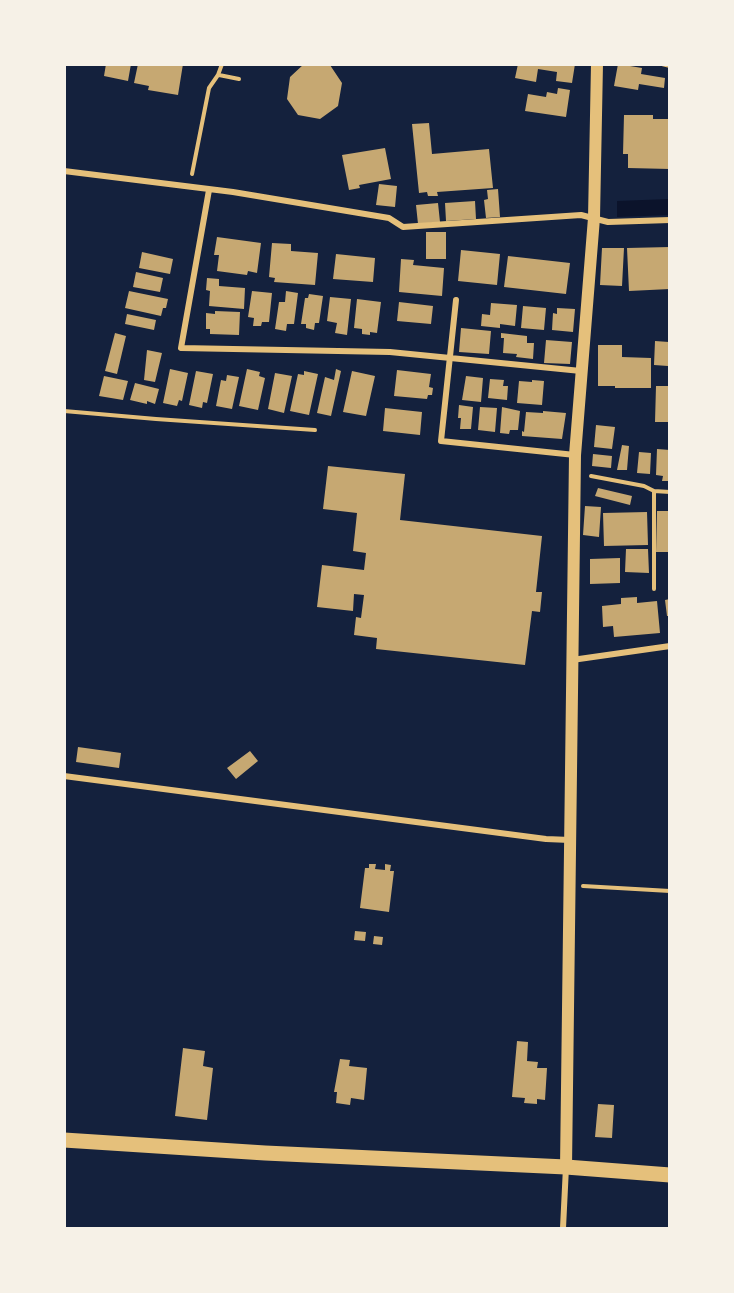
<!DOCTYPE html>
<html>
<head>
<meta charset="utf-8">
<style>
	body { margin:0 }
	#map { position:relative; width:734px; height:1293px; overflow:hidden; background:#14213d; font-family:"Titillium Web",sans-serif }
	canvas { display:block }
	.frame { position:absolute; inset:0; border:66px solid #f6f1e7; pointer-events:none }
</style>
</head>
<body>
<div id="map">
<canvas width="734" height="1293"></canvas>
<div class="frame"></div>
</div>
<script>
const ctx = document.querySelector('canvas').getContext('2d');
ctx.lineJoin = 'round';
function fill(path, color) { ctx.fillStyle = color; ctx.fill(path, 'evenodd'); }
function trace(path, color, width, dash) { ctx.strokeStyle = color; ctx.lineWidth = width; ctx.lineCap = dash ? 'butt' : 'round'; ctx.setLineDash(dash || []); ctx.stroke(path); }
fill(new Path2D(`
	M669,199V215L617,217V201Z`), '#0b132b');
fill(new Path2D(`
	M106,64H131L128,81L104,76Z
	M138,64H183L178,95L148,90L149,86L134,83Z
	M304,64L330,65L342,83L338,106L320,119L298,115L287,99L290,77Z
	M518,64H575L572,83L556,81L557,72L538,69L536,82L515,78Z
	M618,64L642,68L641,74L665,78L664,88L639,84L638,90L614,86Z
	M558,88L570,90L566,117L525,111L528,94L546,97L547,92L557,94Z
	M624,115H653V119H670V169L628,168V154H623Z
	M429,123L432,154L489,149L493,188L437,192L438,196H428L427,192L419,193L412,124Z
	M385,148L391,179L359,185L360,188L349,190L342,155Z
	M379,184L397,186L395,207L376,205Z
	M498,189L500,217L486,218L484,200L488,199L487,190Z
	M475,201L476,219L446,221L445,203Z
	M438,203L440,222L418,224L416,205Z
	M426,232H446V259H426Z
	M217,237L261,243L257,273L248,271L247,275L217,271L219,255H214Z
	M272,243L291,244V251L318,253L315,285L274,282L275,278L269,277Z
	M670,247V289L629,291L627,248Z
	M602,248H624L622,286L600,285Z
	M461,250L500,254L497,285L458,281Z
	M142,252L173,259L170,274L139,268Z
	M336,254L375,258L373,282L333,279Z
	M508,256L570,263L566,294L504,287Z
	M401,259L414,260L413,265L444,268L442,296L399,292Z
	M136,272L163,278L160,292L133,287Z
	M207,278L219,279V286L245,288L244,309L209,306L210,291L206,290Z
	M129,291L168,299L166,308H163L161,316L125,308Z
	M252,291L272,293L269,322H262L261,326H253L254,318L248,317Z
	M286,291L298,293L294,324H287L286,331L275,329L279,302H285Z
	M309,294L323,296L319,323H315L314,330L306,328V324H301L305,298H308Z
	M330,297L351,299L347,335L335,333L337,323L327,321Z
	M357,299L381,302L377,333L370,332V335L362,334V329L354,328Z
	M399,302L433,306L431,324L397,321Z
	M491,303L517,305L515,326L500,324V328L481,326L482,314L490,315Z
	M523,306L546,308L544,330L521,328Z
	M557,308L575,309L573,332L552,330L553,313L557,314Z
	M215,311L240,312L239,335L210,334V329H206V313L215,314Z
	M127,314L156,320L154,330L125,324Z
	M461,328L491,331L489,354L459,352Z
	M115,333L126,336L117,374L105,371Z
	M501,333L527,336V343H534L533,359L516,357L517,354L503,353L504,338H501Z
	M546,340L572,342L570,364L544,363Z
	M655,341L669,342L668,366L654,365Z
	M598,345H622V357L651,358V388H615V386H598Z
	M147,350L162,353L155,382L144,380Z
	M170,369L188,373L182,401L179,400L177,406L163,403Z
	M247,369L260,372L259,376L265,378L258,410L239,406Z
	M336,369L341,371L331,416L317,413L325,377L334,380Z
	M397,370L431,374L429,387L433,388L432,395H428L427,399L394,396Z
	M196,371L213,374L207,403L203,402L202,408L189,405Z
	M304,371L318,374L309,415L290,411L298,374L304,375Z
	M352,371L375,376L366,416L343,412Z
	M275,373L292,376L284,413L268,409Z
	M227,375L239,377L232,409L216,406L221,380L226,381Z
	M104,376L128,381L123,400L99,396Z
	M466,376L483,378L481,402L462,400Z
	M490,379L504,380L503,386H508L507,400L488,398Z
	M532,380L544,381L542,405L517,403L519,381L532,382Z
	M135,383L159,389L155,404L147,401V404L130,400Z
	M656,386H668L670,422H655Z
	M459,405L473,407L471,429H460L461,418H458Z
	M480,407L497,408L495,432L478,430Z
	M502,407L520,411L518,430H510L509,434L500,433Z
	M385,408L422,412L420,435L383,431Z
	M543,411L566,413L562,439L522,436V431L524,432L526,412L543,413Z
	M596,425L615,427L612,449L594,447Z
	M622,445L629,446L627,470H617Z
	M657,449L670,450V481H662L663,476L656,475Z
	M639,452L651,453L650,474L637,473Z
	M593,454L612,456L611,468L592,466Z
	M328,466L405,474L400,520L542,536L536,592H542L540,612L532,611L525,665L376,649L377,638L354,635L356,617L361,618L364,595L354,594L353,611L317,607L322,565L364,570L366,553L353,551L357,513L323,509Z
	M598,488L632,496L630,505L595,496Z
	M585,506L601,507L599,537L583,535Z
	M657,511H670V552H656Z
	M647,512L648,545L604,546L603,513Z
	M626,549H648L649,573L625,572Z
	M620,558V583L590,584V559Z
	M637,597V603L657,601L660,633L614,637L613,626L603,627L602,606L621,604V598Z
	M670,599V616H667L665,600Z
	M78,747L121,753L119,768L76,762Z
	M250,751L258,761L236,779L227,768Z
	M369,864H376L375,869L385,870V864L391,865L390,871H394L389,912L360,908L365,868H369Z
	M355,931L366,932L365,941L354,940Z
	M374,936L383,937L382,945L373,944Z
	M517,1041L528,1042L527,1061L538,1062L537,1068H547L545,1100L537,1099V1104L524,1103L525,1098L512,1097Z
	M183,1048L205,1051L203,1066L213,1068L207,1120L175,1116Z
	M340,1059L350,1060L349,1066L367,1068L364,1100L351,1098L350,1105L336,1103L337,1092H334Z
	M598,1104L614,1105L612,1138L595,1137Z`), '#c6a872');
trace(new Path2D(`
	M662,64L670,66
	M219,75L239,79
	M192,174L209,88L218,75L222,64
	M64,411L156,419L315,430
	M591,476L644,486L654,491L670,492
	M654,589V491
	M583,886L670,891`), '#e5c07b', 4);
trace(new Path2D(`
	M64,171L233,192L389,218L403,227L581,215L608,222L670,220
	M209,190L181,348L390,352L581,371
	M456,300L441,441L575,455
	M572,660L670,646
	M64,776L546,839L570,840
	M563,1228L566,1167`), '#e5c07b', 6);
trace(new Path2D(`
	M566,1167L575,455L594,218L597,64`), '#e5c07b', 12);
trace(new Path2D(`
	M64,1140L265,1153L566,1167L670,1175`), '#e5c07b', 15);
</script>
</body>
</html>
